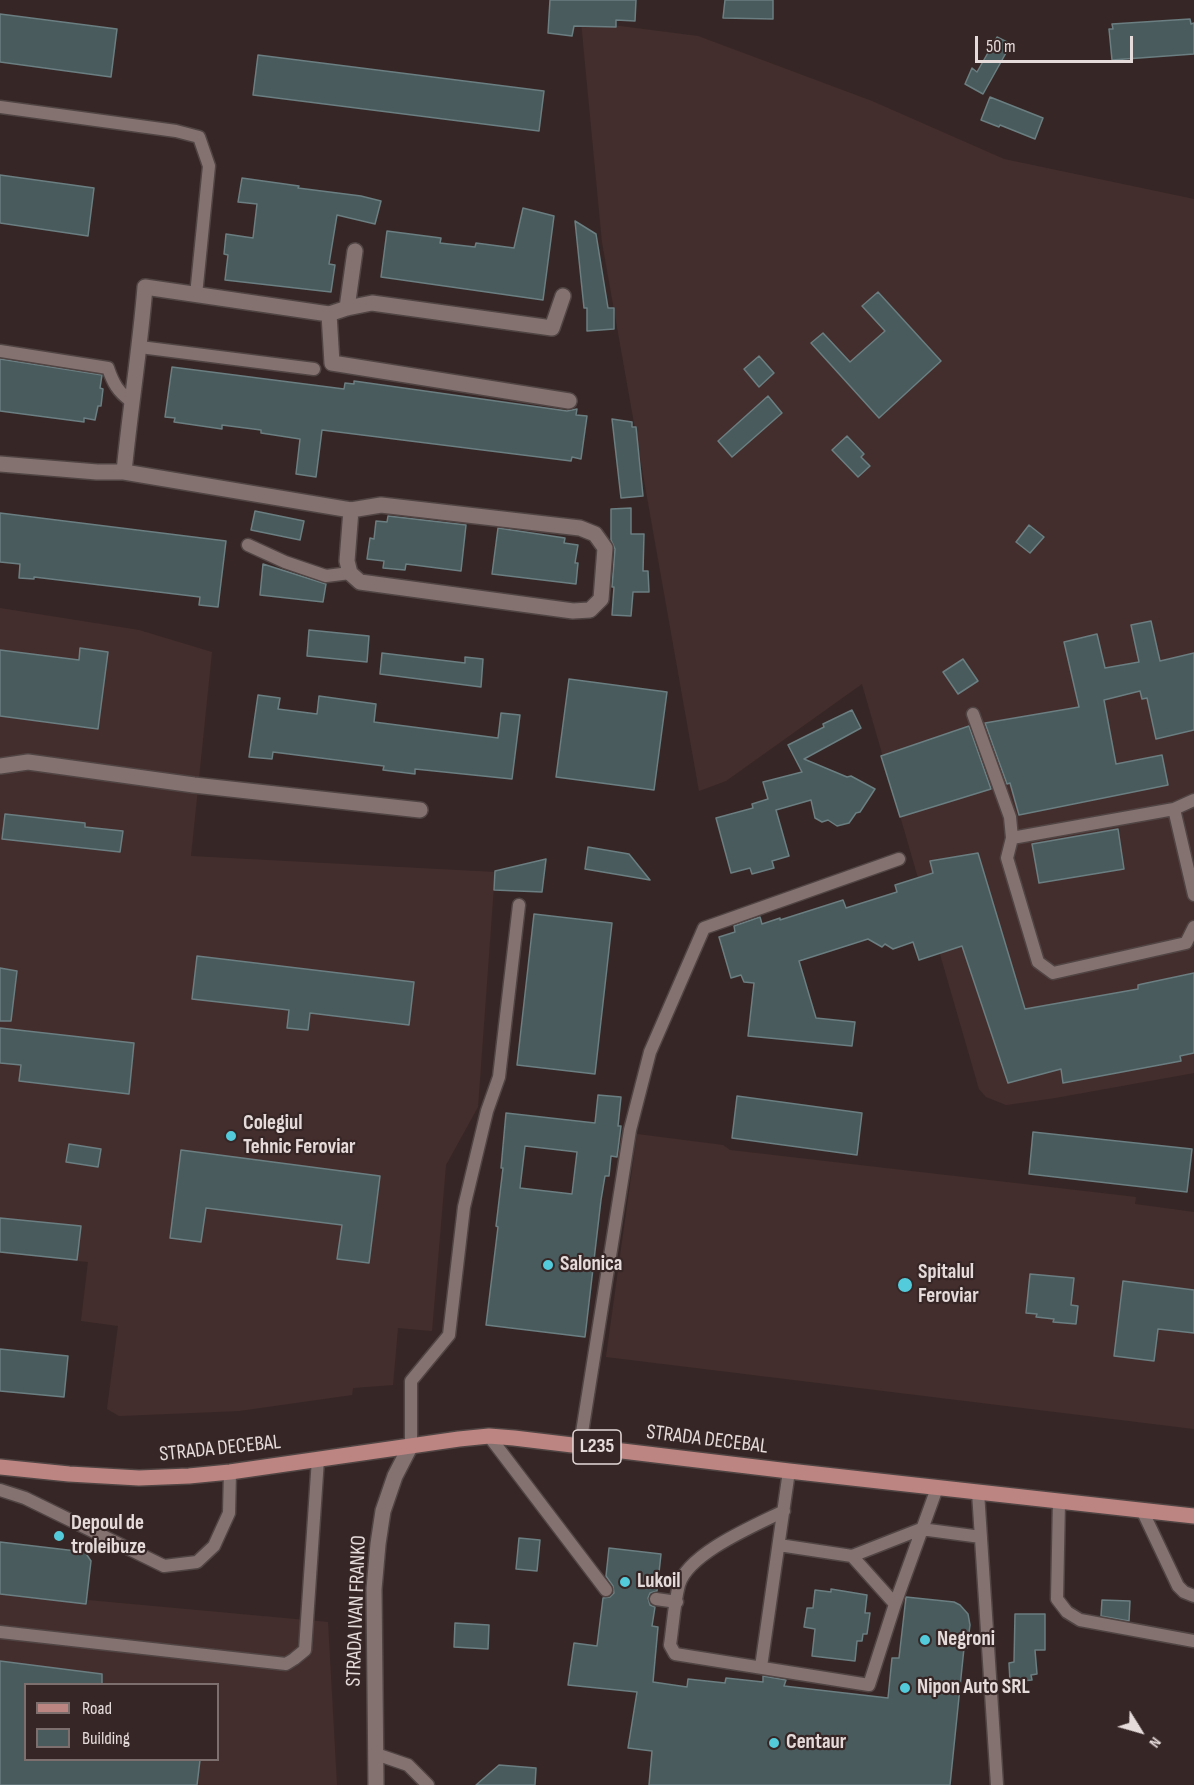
<!DOCTYPE html>
<html>
<head>
<meta charset="utf-8">
<style>
	body { margin:0 }
	#map { position:relative; width:1194px; height:1785px; overflow:hidden; background:#362726; font-family:"Sofia Sans Condensed",sans-serif }
	canvas { display:block }
	.legend { position:absolute; left:24px; top:1683px; width:195px; height:78px; box-sizing:border-box; background:#362726; border:2px solid #7c6f6e; margin:0; padding:8px 10px; list-style:none; font-size:18px; color:#e5dbda }
	.legend li { display:flex; align-items:center; gap:12px; height:30px }
	.legend b { width:30px; border:2px solid #7c6f6e }
	.north { position:absolute; left:1110px; top:1701px; width:60px; height:60px; -webkit-text-stroke:4px #362726; paint-order:stroke; rotate:127deg; font-size:16px; font-weight:700; line-height:24px; text-align:center; color:#e5dbda }
	.north::after { content:''; display:block; margin:auto; width:21px; height:27px; background:#e5dbda; clip-path:polygon(50% 0,100% 100%,50% 72%,0 100%) }
	.scale { position:absolute; left:975px; top:36px; width:158px; height:27px; box-sizing:border-box; border:3px solid #e5dbda; border-top:0; padding-left:8px; font-size:18px; line-height:21px; white-space:nowrap; color:#e5dbda; -webkit-text-stroke:4px #362726; paint-order:stroke }
</style>
</head>
<body>
<div id="map">
<canvas width="1194" height="1785"></canvas>
<ul class="legend">
<li><b style="height:8px;background:#bd8582"></b>Road</li>
<li><b style="height:16px;background:#495b5d"></b>Building</li>
</ul>
<div class="north">N</div>
<div class="scale">50 m</div>
</div>
<script>
const ctx = document.querySelector('canvas').getContext('2d');
ctx.lineJoin = 'round';
function fill(path, color) { ctx.fillStyle = color; ctx.fill(path, 'evenodd'); }
function trace(path, color, width, dash) { ctx.strokeStyle = color; ctx.lineWidth = width; ctx.lineCap = dash ? 'butt' : 'round'; ctx.setLineDash(dash || []); ctx.stroke(path); }
function label(font, color, halo, rows, align = 'center') {
  ctx.font = font + ' "Sofia Sans Condensed",sans-serif'; ctx.lineWidth = 4.5; ctx.setLineDash([]); ctx.textBaseline = 'middle'; ctx.strokeStyle = halo; ctx.fillStyle = color; for (const [text, x, y, turn = 0] of rows) {
    ctx.save(); ctx.translate(x, y); ctx.rotate((+turn || 0) * Math.PI / 180); ctx.textAlign = isNaN(turn) ? turn : align; if (halo) ctx.strokeText(text, 0, 0); ctx.fillText(text, 0, 0); ctx.restore();
  }
}
fill(new Path2D(`
	M581,21L698,36L872,101L1004,159L1194,199V1073L1055,1098L1006,1105L986,1097L979,1089L862,684L726,781L699,791L602,242Z
	M0,608L139,630L212,652L191,856L495,872L478,1107L446,1165L432,1331L398,1328L393,1385L353,1388L352,1395L239,1411L119,1416L107,1409L118,1326L81,1321L88,1262L0,1253Z
	M637,1134L723,1145L730,1150L1136,1197L1135,1204L1194,1212V1429L606,1357Z
	M0,1592L328,1622L337,1785H0ZM26,1684H218V1760H26Z`), '#442e2d');
const building = new Path2D(`
	M550,0H636L635,21L616,20V27L574,26L572,36L548,33Z
	M725,0H773V19L723,18Z
	M0,14L117,29L111,77L0,62Z
	M1190,19L1191,24L1194,23V54L1112,60L1109,29H1113L1112,24Z
	M997,37L1011,44L983,94L965,84L972,68L977,72Z
	M258,55L544,91L539,131L253,95Z
	M990,97L1043,118L1035,139L1000,125L999,127L981,120Z
	M0,175L94,188L88,236L0,223Z
	M242,178L299,186L298,188L361,196L381,201L375,224L337,215L329,264L335,265L331,292L225,280L228,255L224,254L226,234L253,238L257,204L238,202Z
	M523,208L554,216L543,300L381,277L387,231L441,238L440,243L475,247L476,243L514,248Z
	M575,221L596,234L608,308H614V329L587,331V308H584Z
	M878,292L941,361L879,418L811,343L823,333L850,362L885,331L862,306Z
	M759,356L774,373L759,387L744,369Z
	M0,359L102,375L100,388L103,389L101,406H98L95,420L84,418V422L0,411Z
	M172,367L344,389L345,383L354,384V381L567,411L577,409L576,415L587,416L581,459L572,457L571,461L322,430L316,477L296,474L300,439L261,433V430L222,425V429L174,422L175,418L165,417Z
	M768,396L782,413L732,457L718,441Z
	M612,419L632,422V427H636L643,496L621,498Z
	M847,436L864,454L861,457L870,466L858,477L832,450Z
	M631,508V534H644L643,571H648L649,592H633L631,616L612,615L614,587H612L615,549L611,540V509Z
	M255,511L304,521L300,540L251,530Z
	M0,513L226,541L218,607L199,605L200,597L34,577V579L19,578L20,564L0,562Z
	M388,516L466,525L461,571L406,564L405,570L383,568L384,561L367,559L370,538L374,539L376,521L387,522Z
	M1029,525L1044,537L1030,553L1016,542Z
	M498,528L565,538L564,543L578,545L575,563H578L576,584L492,574Z
	M263,564L326,584L323,602L260,595Z
	M1151,621L1160,661L1194,653V730L1156,739L1147,698L1142,699L1140,691L1104,700L1116,764L1162,755L1168,785L1019,815L1010,783L1007,784L985,723L1079,707L1064,642L1097,634L1105,668L1139,662L1131,625Z
	M309,630L369,636L367,662L307,656Z
	M80,648L108,652L98,729L0,716V650L79,660Z
	M382,653L465,663V657L483,659L481,687L380,674Z
	M963,659L978,681L958,694L943,672Z
	M569,679L667,692L654,790L556,777Z
	M258,695L280,698L278,709L317,714L319,696L376,704L374,722L498,738L501,713L520,715L512,779L415,769V774L383,770L384,766L273,752L272,759L249,757Z
	M852,710L861,728L804,759L847,777L851,776L875,789L860,812L856,813L849,823L837,826L828,820L822,822L815,818L811,800L776,810L789,856L772,861L774,868L752,874L750,868L731,873L716,818L753,808L752,804L768,799L763,782L802,772L788,745L824,727L823,724Z
	M969,726L991,789L900,817L881,756Z
	M5,814L85,823V827L123,831L120,852L2,839Z
	M1118,829L1124,869L1039,883L1032,844Z
	M588,847L629,854L650,880L585,869Z
	M978,853L1025,1009L1138,989V985L1142,984L1194,973V1053L1180,1056L1181,1061L1063,1083L1061,1069L1008,1083L962,946L919,960L913,942L893,949L885,944L882,947L868,939L799,961L816,1018L855,1022L852,1046L748,1036L754,983L744,982L741,975L731,978L719,937L735,932L734,926L760,917L762,924L780,918V920L843,900L846,908L897,892L895,885L933,873L930,861Z
	M546,859L542,892L494,890L495,871Z
	M534,914L612,923L595,1074L517,1065Z
	M197,956L414,982L409,1025L310,1013L308,1030L287,1028L289,1010L192,999Z
	M0,968L17,971L11,1021H0Z
	M0,1028L134,1043L129,1094L19,1081L21,1065L0,1063Z
	M598,1095L621,1097L618,1126H621L617,1157L611,1156L609,1176H605L601,1200L585,1337L486,1325L498,1227L496,1226L503,1168H501L506,1113L595,1123ZM525,1146L577,1152L572,1194L520,1188Z
	M737,1096L862,1113L857,1155L732,1138Z
	M1033,1132L1192,1149L1187,1192L1029,1174Z
	M69,1144L101,1149L98,1167L66,1162Z
	M181,1150L380,1176L369,1263L337,1259L342,1225L206,1208L201,1242L170,1238Z
	M0,1218L81,1226L77,1260L0,1252Z
	M1030,1274L1074,1278L1071,1305L1078,1306L1076,1324L1053,1322L1054,1319L1036,1317L1037,1314L1026,1313Z
	M1123,1281L1194,1290V1333L1158,1329L1154,1361L1114,1356Z
	M0,1349L68,1356L64,1397L0,1391Z
	M519,1538L540,1540L537,1571L516,1569Z
	M0,1542L85,1552L91,1561L86,1604L0,1594Z
	M609,1548L661,1554L657,1591L650,1593L648,1598L650,1605L655,1607L652,1626L658,1627L653,1682L687,1687L688,1679L725,1683L726,1678L763,1682V1676L786,1680L784,1686L888,1698L892,1658H899L906,1597L954,1602L960,1605L968,1614L970,1625L967,1648H964L950,1785H649L652,1751L628,1748L637,1692L568,1685L574,1643L597,1646L603,1598L610,1597L614,1593L613,1586L606,1576Z
	M831,1589L867,1595L865,1613H870L867,1634H863L862,1641H857L855,1661L812,1656L815,1629L804,1627L807,1608H813L815,1590L831,1592Z
	M1102,1600L1130,1601L1129,1621L1101,1616Z
	M1015,1614H1045V1650H1035L1037,1674L1031,1675L1032,1680L1010,1682L1009,1663L1014,1662Z
	M455,1623L489,1625L488,1649L454,1647Z
	M0,1661L102,1674V1684H26V1760H200L197,1785H0Z
	M499,1765L536,1768L535,1785H476Z`);
fill(building, '#495b5d');
trace(building, '#6b7e81', 1.5);
const lane = new Path2D(`
	M0,107L176,131L199,137L209,166L196,295
	M140,347L314,369
	M0,351L108,368C113,383 118,392 131,401
	M248,545L285,562L326,576L350,573
	M973,714L1010,817L1012,838
	M1174,809L1194,800
	M1194,895L1174,809L1012,838L1007,858L1038,962L1053,973L1186,943L1194,927
	M489,1436L606,1590
	M411,1445V1381L449,1335L464,1207L487,1111L499,1077L519,905
	M580,1445L630,1130L650,1052L704,928L899,859
	M0,1490L25,1498L164,1566L197,1562L214,1546L229,1513L230,1472
	M978,1492L997,1785
	M1059,1501L1057,1599L1067,1612L1080,1620L1194,1641
	M1142,1510L1178,1586L1184,1592L1194,1596
	M784,1511C756,1525 688,1553 679,1585C674,1604 673,1625 670,1645L675,1654L869,1685L895,1604L937,1488
	M779,1545L852,1556L921,1529L981,1537
	M852,1556L895,1604
	M656,1599L677,1602
	M0,1632L286,1664L294,1659L305,1650L318,1459
	M761,1667L789,1471
	M376,1754L408,1765L428,1785`);
const street = new Path2D(`
	M347,308L355,251
	M329,314L347,308L372,303L552,328L563,296
	M0,464L97,472H124C130,410 140,349 145,287L329,314L332,363L569,401
	M124,472L351,510L381,505L580,528L595,534L605,548L601,599L590,610L573,611L360,582L350,573L347,561L351,510
	M0,766L28,762L194,785L420,810`);
const secondary = new Path2D(`
	M376,1785L374,1589L378,1544L383,1511L395,1476L411,1445`);
const primary = new Path2D(`
	M0,1467L69,1474L139,1478L189,1476L230,1472L459,1439L489,1436L514,1438L789,1471L1194,1516`);
trace(lane, '#514544', 15);
trace(street, '#514544', 18);
trace(secondary, '#514544', 18);
trace(primary, '#514544', 18);
trace(lane, '#847271', 12);
trace(street, '#847271', 15);
trace(secondary, '#847271', 15);
trace(primary, '#bd8582', 15);
for (const [x, y, r, color] of [
	[231,1136,6,"#53cbdb"],
	[548,1265,6,"#53cbdb"],
	[905,1285,8,"#53cbdb"],
	[59,1536,6,"#53cbdb"],
	[625,1582,6,"#53cbdb"],
	[925,1640,6,"#53cbdb"],
	[905,1688,6,"#53cbdb"],
	[774,1743,6,"#53cbdb"]
]) { const dot = new Path2D(); dot.arc(x, y, r, 0, 2 * Math.PI); ctx.fillStyle = color; ctx.fill(dot); trace(dot, '#362726', 2); }
for (const [x, y, w] of [
	[597,1447,48]
]) { const box = new Path2D(); box.roundRect(x - w / 2, y - 17, w, 34, 4.5); ctx.fillStyle = '#362726'; ctx.fill(box); trace(box, '#e5dbda', 1.5); }
label('bold 20px', '#e5dbda', null, [
	["L235",597,1447]
]);
label('bold 21px', '#e5dbda', '#362726', [
	["Colegiul",243,1124],
	["Tehnic Feroviar",243,1148],
	["Salonica",560,1265],
	["Spitalul",918,1273],
	["Feroviar",918,1297],
	["Depoul de",71,1524],
	["troleibuze",71,1548],
	["Lukoil",637,1582],
	["Negroni",937,1640],
	["Nipon Auto SRL",917,1688],
	["Centaur",786,1743]
], 'left');
label('21px', '#e5dbda', '#362726', [
	["STRADA DECEBAL",707,1440,7],
	["STRADA DECEBAL",220,1449,-6],
	["STRADA IVAN FRANKO",357,1611,-88]
]);
</script>
</body>
</html>
